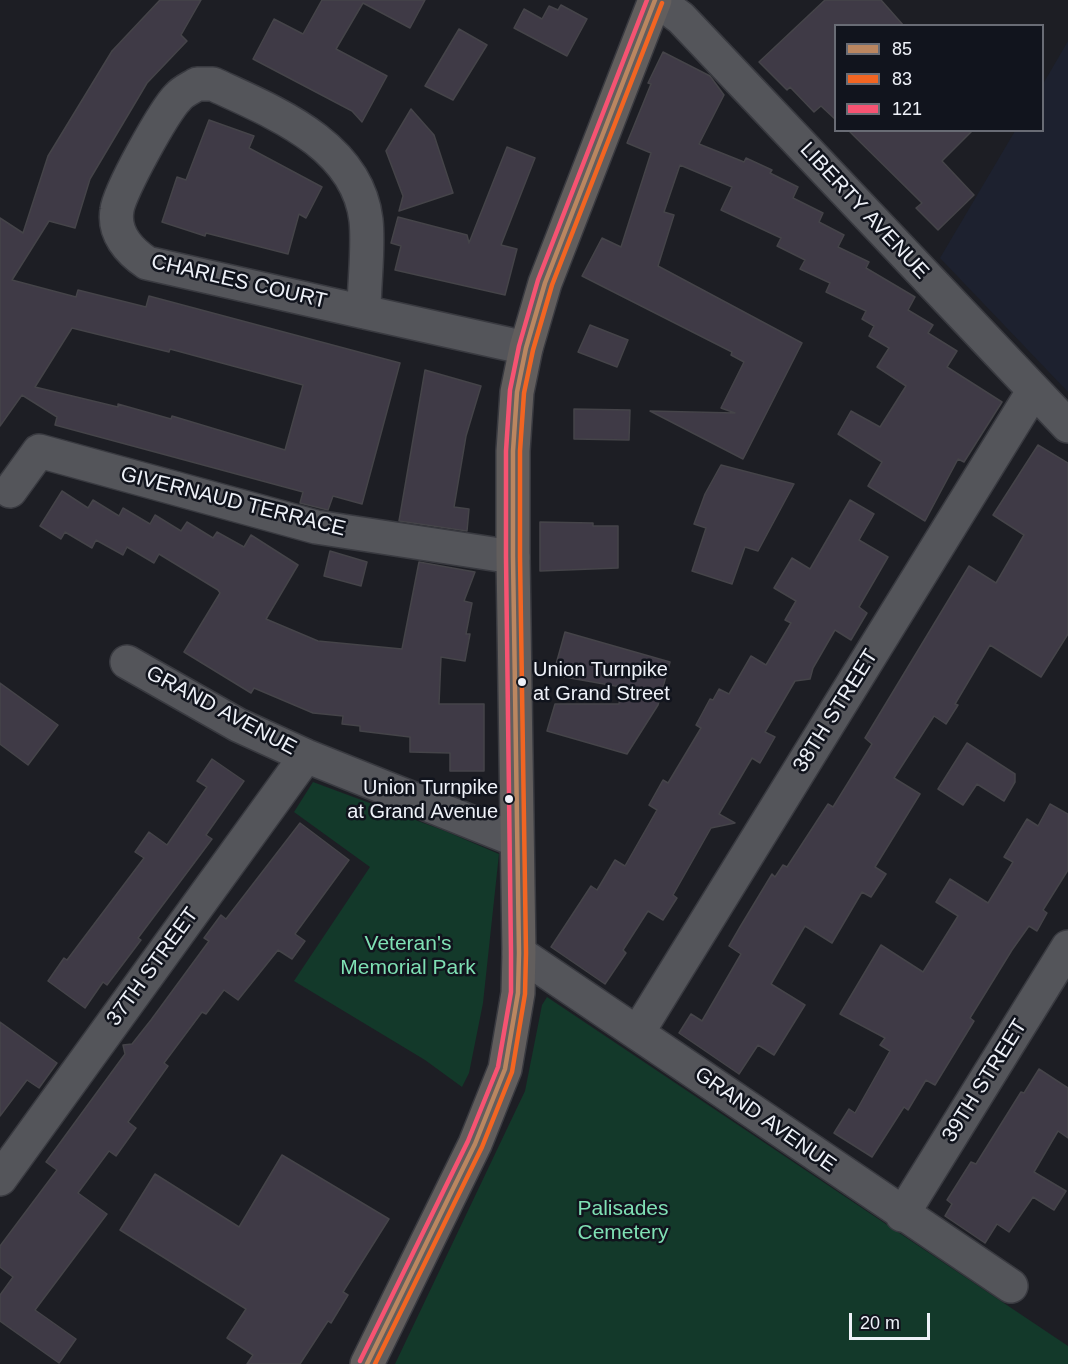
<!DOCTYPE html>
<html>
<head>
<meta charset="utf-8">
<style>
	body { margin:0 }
	#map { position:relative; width:1068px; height:1364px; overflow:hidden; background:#1d1e24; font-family:Arial,sans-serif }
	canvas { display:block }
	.legend { position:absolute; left:834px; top:24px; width:210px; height:108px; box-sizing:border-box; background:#11141d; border:2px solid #696c75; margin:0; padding:8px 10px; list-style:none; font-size:18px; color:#eef1f8 }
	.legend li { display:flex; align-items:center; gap:12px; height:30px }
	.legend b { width:30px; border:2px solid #696c75 }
	.scale { position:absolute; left:849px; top:1313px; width:81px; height:27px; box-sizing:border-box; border:3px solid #eef1f8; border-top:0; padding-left:8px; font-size:18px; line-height:21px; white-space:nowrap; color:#eef1f8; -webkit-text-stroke:4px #11141d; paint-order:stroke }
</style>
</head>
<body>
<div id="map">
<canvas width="1068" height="1364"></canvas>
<ul class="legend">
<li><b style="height:8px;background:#bb8660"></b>85</li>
<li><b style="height:8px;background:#f26522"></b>83</li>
<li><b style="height:8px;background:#f65372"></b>121</li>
</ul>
<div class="scale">20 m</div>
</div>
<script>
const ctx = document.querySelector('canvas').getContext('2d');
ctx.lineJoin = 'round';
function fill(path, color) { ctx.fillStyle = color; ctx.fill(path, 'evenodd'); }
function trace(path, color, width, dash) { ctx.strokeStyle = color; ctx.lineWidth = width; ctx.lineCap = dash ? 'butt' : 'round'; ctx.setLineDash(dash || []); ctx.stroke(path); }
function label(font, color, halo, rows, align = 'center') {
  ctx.font = font + ' Arial,sans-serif'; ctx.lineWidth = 5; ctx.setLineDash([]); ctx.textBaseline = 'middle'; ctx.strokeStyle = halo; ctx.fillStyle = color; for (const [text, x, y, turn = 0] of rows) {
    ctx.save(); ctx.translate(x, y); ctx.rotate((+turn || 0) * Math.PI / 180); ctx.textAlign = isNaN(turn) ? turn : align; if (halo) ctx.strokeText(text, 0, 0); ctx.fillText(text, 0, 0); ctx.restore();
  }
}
fill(new Path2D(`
	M1068,41V392L940,258L1015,131L1042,130L1043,84Z`), '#1d212f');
fill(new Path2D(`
	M313,782L445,831L499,854L483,1003L469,1073L462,1087L425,1060L294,981L370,867L294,812Z
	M547,997L1068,1346V1364H395L525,1091L542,1005Z`), '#13392a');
const building = new Path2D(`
	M160,0H201L181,35L187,41L147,83L90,179L75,228L49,221L12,280L76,297L78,290L146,307L149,296L400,363L362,504L333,496L328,510L300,503L303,492L55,425L57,417L22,395L0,426V218L23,233L48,156L112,51ZM72,328L169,352L170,349L303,385L285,450L172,416L171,419L118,404V407L35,387Z
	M322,0H425L410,28L363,3L336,49L387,76L362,122L352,111L253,59L274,19L303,34Z
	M825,0H881L904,26H836V120L821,106L814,112L790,87L787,90L759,62Z
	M561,5L587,19L567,56L514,28L524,9L542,19L549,6L558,10Z
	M459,29L487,45L453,100L425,86Z
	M663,52L710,76L724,95L699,144L744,162L746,158L772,170L770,173L798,187L793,198L823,213L819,222L844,235L838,247L869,262L866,268L915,297L908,310L933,325L928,333L957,351L947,367L1002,402L964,462L958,459L925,521L868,486L882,462L838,434L851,411L880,427L906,386L877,367L889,348L869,336L874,326L862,319L866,311L826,292L830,283L800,269L805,260L777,246L781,238L721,210L732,187L680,165L664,212L674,215L658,266L802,343L743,459L650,411L735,413L721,408L744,362L731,355L732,352L582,276L602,238L621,247L651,153L627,143L651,84L648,83Z
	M411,109L434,135L453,193L399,211L403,196L386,151Z
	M209,120L254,136L249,148L322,187L306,218L299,214L288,254L206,233L205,236L162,222L177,177L186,180Z
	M848,130H973L942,161L974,195L938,230L916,208L922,203Z
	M507,147L535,158L501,245L517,249L505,295L395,270L401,246L391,243L398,217L467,235L469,243Z
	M590,325L628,340L617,367L578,352Z
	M425,370L481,386L466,436L454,507L469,509L467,531L399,521Z
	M574,409L630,410L629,440L574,439Z
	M1038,445L1068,463V634L1041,677L990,645L955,704L958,705L946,724L934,716L894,778L920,794L875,867L886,874L871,897L862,892L832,943L805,926L771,984L805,1005L774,1055L758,1045L739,1074L679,1033L691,1014L702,1021L741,954L729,946L740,927L772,874L775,877L783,865L787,867L828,804L833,807L872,744L865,738L969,566L996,583L1024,535L993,515Z
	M721,465L794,484L758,551L745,547L732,584L692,571L706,528L694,524L705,494Z
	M62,491L88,508L93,500L119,516L123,508L150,524L155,515L181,531L187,522L213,538L217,532L244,547L251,535L298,565L266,619L318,641L402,649L419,562L475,572L464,601L472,603L466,634H470L465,661L441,657L439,704H484V771H450V753L410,752V737L360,731V726L342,724L343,716L313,713L254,688L251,693L184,652L220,593L218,590L159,554L154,563L127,547L123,555L96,540L92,548L65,532L61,539L40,526Z
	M850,500L874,514L859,540L888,557L859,607L867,613L851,640L835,630L813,668L810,679L795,681L765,732L775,737L760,763L752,758L719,814L735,823L711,828L673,895L677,898L663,920L648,911L623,950L626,953L605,984L551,947L591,886L597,890L615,860L625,866L657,810L649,805L663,780L668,783L701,728L696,725L710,699L713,700L719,689L729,694L751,656L766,665L791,623L785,620L796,601L774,588L792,558L810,569Z
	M540,522L593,523V526H618V568L540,571Z
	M330,551L367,562L361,586L324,576Z
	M565,632L670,662L658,705L627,754L547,731L555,704H619L621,687L553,675Z
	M0,683L58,725L28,765L0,744Z
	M967,743L1015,774V782L1004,801L977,784L963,805L938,789Z
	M212,759L244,781L206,835L212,839L138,938L141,940L107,985L103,982L85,1008L48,981L64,958L67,960L144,858L135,852L149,832L167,845L207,787L197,781Z
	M1050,804L1068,814V870L1043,910L1047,913L1037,931L1029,926L1012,950L970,1018L974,1021L935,1085L926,1080L908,1110L904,1107L872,1157L834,1133L849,1109L855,1113L890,1051L880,1045L885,1038L840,1014L881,945L923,972L958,916L936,902L950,879L988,903L1013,862L1004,857L1027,819L1038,826Z
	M300,823L349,860L295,934L305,941L292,959L278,950L238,1000L224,990L206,1014L202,1012L164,1063L168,1066L128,1122L136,1128L116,1156L109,1151L78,1193L107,1214L35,1310L76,1339L59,1363L0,1321V1295L13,1277L0,1267V1246L57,1170L46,1162L125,1054L123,1045L132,1044L151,1020L209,941L204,938L221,915L226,919Z
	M0,1022L57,1063L39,1088L27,1080L0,1116Z
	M1039,1069L1068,1088V1138L1058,1131L1034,1172L1066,1191L1054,1210L1033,1197L1009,1232L997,1224L985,1243L945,1216L952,1204L947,1200L971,1162L976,1164L1021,1092L1024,1093Z
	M282,1155L389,1219L343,1292L348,1295L331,1323L328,1321L300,1364H247L253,1355L227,1338L246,1309L120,1230L155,1174L239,1227Z`);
fill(building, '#3f3a46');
trace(building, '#454449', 1.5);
const minor = new Path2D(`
	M657,0L681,18L1068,426
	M197,84H213C273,112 357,144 366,220C369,248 364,283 364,312L147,263C129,251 113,233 117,210C119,192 164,111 178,97C183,91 191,88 197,84Z
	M364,312L526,348
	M10,491L39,451L316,527L513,557
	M127,662L238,725L306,756L516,840
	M519,953L1011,1286
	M638,1032L1034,390
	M0,1179L306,756
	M902,1215L1068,947`);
const major = new Path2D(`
	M367,1364L475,1144L505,1069L518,993L519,953L513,557V451L517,392L526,348L545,283L655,0`);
trace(minor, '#393a40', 36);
trace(major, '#393a40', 36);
trace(minor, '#54555a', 33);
trace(major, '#625e5d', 33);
trace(new Path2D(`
	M367,1364L475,1144L505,1069L518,993L519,953L513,557V451L517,392L526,348L545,283L655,0`), '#bb8660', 4.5);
trace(new Path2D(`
	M375,1364L482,1147L512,1072L525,994L526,953L520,557V451L524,393L533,350L552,285L662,3`), '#f26522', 4.5);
trace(new Path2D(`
	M360,1361L468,1141L498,1067L511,992V953L506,557V451L510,390L519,346L538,280L647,0`), '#f65372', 4.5);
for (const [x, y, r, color] of [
	[522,682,5,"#eef1f8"],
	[509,799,5,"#eef1f8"]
]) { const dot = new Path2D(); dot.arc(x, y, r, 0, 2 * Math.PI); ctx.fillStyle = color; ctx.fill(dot); trace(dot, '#11141d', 2); }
label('20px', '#eef1f8', '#11141d', [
	["Union Turnpike",533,670],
	["at Grand Street",533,694],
	["Union Turnpike",498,788,"right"],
	["at Grand Avenue",498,812,"right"]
], 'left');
label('21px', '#eef1f8', '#11141d', [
	["LIBERTY AVENUE",864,211,47],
	["CHARLES COURT",239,282,13],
	["GIVERNAUD TERRACE",233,502,14],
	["GRAND AVENUE",221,711,28],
	["38TH STREET",836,711,-58],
	["37TH STREET",153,967,-54],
	["39TH STREET",985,1081,-58],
	["GRAND AVENUE",765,1120,35]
]);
label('21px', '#7fe0b4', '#11141d', [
	["Veteran's",408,944],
	["Memorial Park",408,968],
	["Palisades",623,1209],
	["Cemetery",623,1233]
]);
</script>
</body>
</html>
